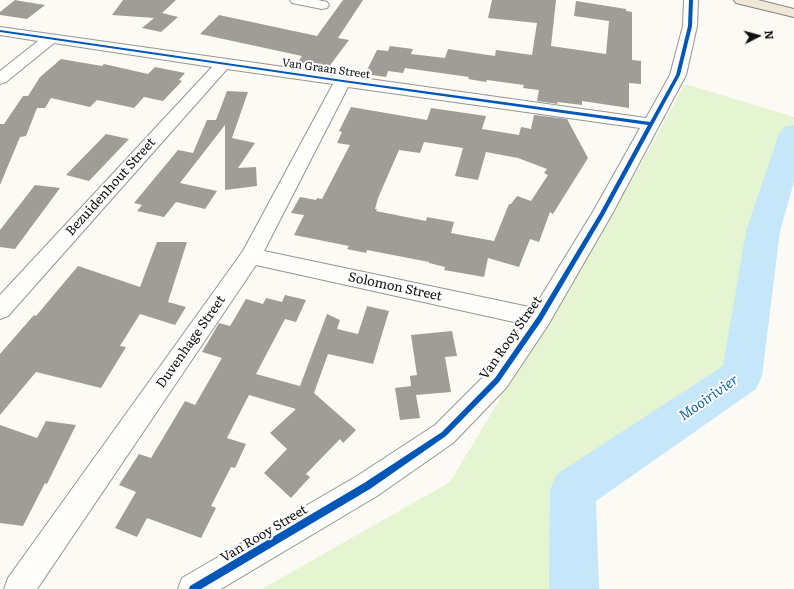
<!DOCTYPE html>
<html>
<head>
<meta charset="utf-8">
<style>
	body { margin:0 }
	#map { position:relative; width:794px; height:589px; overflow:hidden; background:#fcfaf4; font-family:Literata,serif }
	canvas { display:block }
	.north { position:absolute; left:738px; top:16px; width:40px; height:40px; -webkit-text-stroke:3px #fff; paint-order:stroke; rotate:84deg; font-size:11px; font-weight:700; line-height:16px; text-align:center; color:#0f0f0f }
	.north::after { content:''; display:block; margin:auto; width:14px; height:18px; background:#0f0f0f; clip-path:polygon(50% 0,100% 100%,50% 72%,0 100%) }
</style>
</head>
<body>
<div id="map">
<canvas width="794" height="589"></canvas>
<div class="north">N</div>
</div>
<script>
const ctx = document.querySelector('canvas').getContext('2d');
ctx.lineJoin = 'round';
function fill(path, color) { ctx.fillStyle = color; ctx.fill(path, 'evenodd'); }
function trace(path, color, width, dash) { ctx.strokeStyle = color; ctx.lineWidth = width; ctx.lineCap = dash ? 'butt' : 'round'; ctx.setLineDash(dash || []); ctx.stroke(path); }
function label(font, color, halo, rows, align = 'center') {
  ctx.font = font + ' Literata,serif'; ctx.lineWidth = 4; ctx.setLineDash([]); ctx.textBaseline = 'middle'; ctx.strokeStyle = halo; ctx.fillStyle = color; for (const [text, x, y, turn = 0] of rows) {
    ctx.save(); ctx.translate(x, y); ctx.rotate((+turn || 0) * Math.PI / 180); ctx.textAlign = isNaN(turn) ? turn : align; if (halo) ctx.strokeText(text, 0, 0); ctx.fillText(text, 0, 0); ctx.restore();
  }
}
fill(new Path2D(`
	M685,84L794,117V134L767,215L763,231L742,376L573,490L574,589H262L450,482L637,171Z`), '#e5f4d1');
fill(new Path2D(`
	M794,125V182L780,231L762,376L756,389L596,501L599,589H549L550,490L557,474L723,366L746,231L779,134L784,127Z`), '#c6e7fa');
fill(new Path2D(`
	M15,0L20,1L45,5L27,19L0,15V12Z
	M123,0H176L162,13L178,17L161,32L142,28L154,18L112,15Z
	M343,0H363L338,38L349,40L328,68L298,62L302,56L200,34L219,15L317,36Z
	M492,0H556L551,46L606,54L609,21L574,16L576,1L626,9V11L632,12V60L641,61V84L629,83V108L582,101V105L557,102L558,104L537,101L539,90L523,88L524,85L487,80L486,82L468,79L469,77L405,68L403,73L388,71L386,77L365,74L377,50L388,51L390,46L413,49L411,54L445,58L448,49L495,56L496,50L532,55L537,23L488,18Z
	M61,59L102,66L104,64L148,74L155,67L185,73L179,80L182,81L163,101L144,97L134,108L97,100L90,107L51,98L45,108H37L26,136L20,137L0,185V124H4L23,96H28L40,77Z
	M227,91L248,92L232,138L255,143L238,168L256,167L257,186L225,190V125L180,183L217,191L205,209L176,202L164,217L137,211L142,205L134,203L178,150L193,153L207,120H216Z
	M351,107L427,120L431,108L486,116L482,129L519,135L521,127L531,129L534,115L567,119L588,158L553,214L550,212L539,242L530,239L519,267L488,258L484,277L444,270L445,267L429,263V262L367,250L366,253L347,249L349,246L294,235L304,215L291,213L300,197L316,200L317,198L322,199L350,145L337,143L342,132L339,131ZM424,142L463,148L455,176L478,180L486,152L518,158L547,169L544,173L548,175L531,201L517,196L511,204H509L494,241L451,233L454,222L427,217L426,221L376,211L377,209H375L378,198L399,150L420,153Z
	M106,134L129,139L89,181L66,175Z
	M35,185L60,188L15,249L0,247V230Z
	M157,242H187L168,302L186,307L175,325L140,314L120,346L126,347L101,388L36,372L0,415V354L34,315L36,316L78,266L140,287Z
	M285,295L306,300L296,322L285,319L256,374L300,386L327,314L340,320L337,329L358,334L367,306L389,311L373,364L328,354L314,393L356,430L343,443L340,439L306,474L310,477L291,498L264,473L287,449L270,433L296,409L249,395L227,438L246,444L235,468L231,467L211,506L216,508L201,538L147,518L137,537L115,528L136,492L119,485L139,454L151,458L185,401L195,405L222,358L202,352L219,323L230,326L246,299L263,304L266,298L282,302Z
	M452,331L457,356L445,357L451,392L416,395L420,418L400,420L395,388L411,386L410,376L417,375L411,335Z
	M46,421L76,425L47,484L45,483L23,526L0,523V425L37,438Z`), '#a09d99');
const minor = new Path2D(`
	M290,0H318L327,2L329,5L327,8L322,9L292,3Z
	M684,0H698L697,26L686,75L612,214L548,325L506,388L453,443L377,496L221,589H178L182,578L357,476L435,425L488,372L523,324L256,265L37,589H4L8,578L243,251L333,84L227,69L8,316L0,319V295L212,67L54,43L6,82L0,84V71L38,41L0,35V27L646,118L670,75L683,26ZM348,87L640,128L594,210L534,308L264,251Z`);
const major = new Path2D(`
	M734,0H758L794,9V17L736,3Z`);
trace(minor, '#969592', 2);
trace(major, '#83827f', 2);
fill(minor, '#fffefd');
fill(major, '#eee8d9');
fill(new Path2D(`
	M689,0H693L692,26L680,75L604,215L542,320L499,382L446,436L370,489L201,589H189L190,586L364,483L442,432L495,378L538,316L600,213L648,125L343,82L0,32V30L343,80L650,122L676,75L688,26Z`), '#0057b8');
label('11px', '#0f0f0f', '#fff', [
	["Van Graan Street",326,69,8]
]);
label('13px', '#0f0f0f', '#fff', [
	["Bezuidenhout Street",111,187,-48],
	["Solomon Street",395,287,12],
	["Van Rooy Street",511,338,-55],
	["Duvenhage Street",191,342,-55],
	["Van Rooy Street",264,534,-31]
]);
label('italic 14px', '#0966b0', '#fff', [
	["Mooirivier",709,398,-35]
]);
</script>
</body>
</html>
